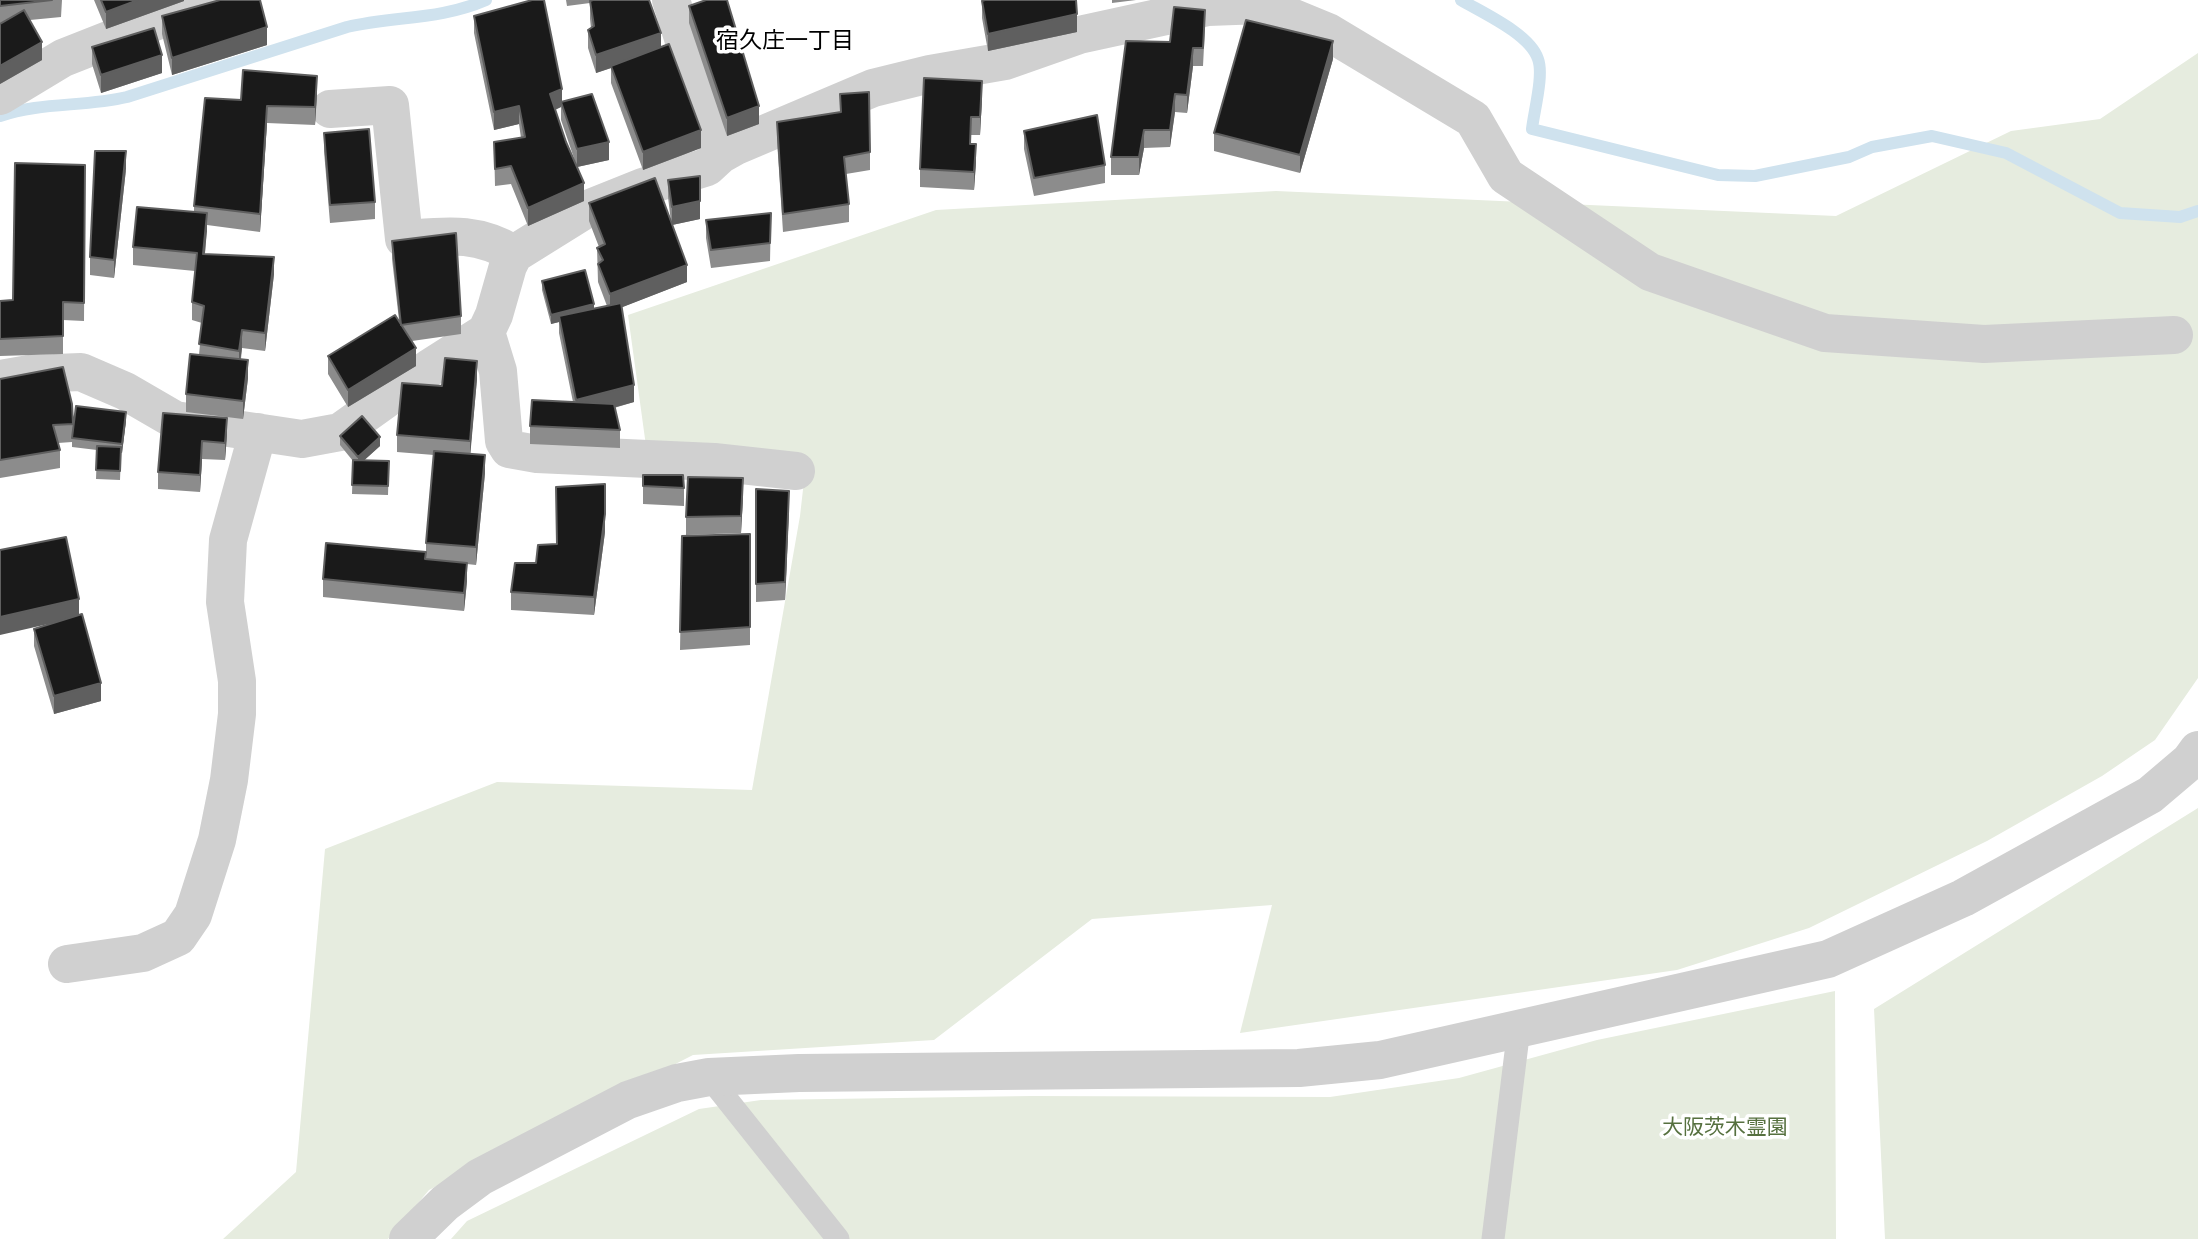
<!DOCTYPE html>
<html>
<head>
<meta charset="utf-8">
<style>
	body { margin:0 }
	canvas { display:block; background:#fff }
</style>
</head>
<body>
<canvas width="2198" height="1239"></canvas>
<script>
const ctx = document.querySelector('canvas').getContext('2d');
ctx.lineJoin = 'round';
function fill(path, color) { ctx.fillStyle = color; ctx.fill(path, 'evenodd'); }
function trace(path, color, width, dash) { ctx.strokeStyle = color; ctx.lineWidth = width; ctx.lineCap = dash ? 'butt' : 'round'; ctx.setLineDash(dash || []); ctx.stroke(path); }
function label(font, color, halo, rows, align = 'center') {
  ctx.font = font + ' "Archivo Narrow","Noto Sans JP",sans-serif'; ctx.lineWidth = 7; ctx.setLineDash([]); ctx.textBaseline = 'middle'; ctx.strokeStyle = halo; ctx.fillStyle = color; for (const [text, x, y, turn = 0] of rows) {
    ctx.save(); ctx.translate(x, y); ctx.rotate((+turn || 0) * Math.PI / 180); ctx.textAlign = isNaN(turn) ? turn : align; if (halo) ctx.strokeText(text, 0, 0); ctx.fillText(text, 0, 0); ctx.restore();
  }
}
fill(new Path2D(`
	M2198,53V678L2155,740L2102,776L1987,841L1809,928L1677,970L1240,1033L1272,905L1092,919L934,1040L693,1055L429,1190L388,1239H223L296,1172L325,849L497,782L752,790L800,516L806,463L646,446L628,315L936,210L1276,191L1836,216L2011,131L2100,119Z
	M2198,808V1239H1885L1874,1009Z
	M1835,991L1836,1239H451L467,1221L699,1109L761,1100L1031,1096L1330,1097L1459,1078L1597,1040Z`), '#e6ecdf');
trace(new Path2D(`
	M1461,0C1483,13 1530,34 1538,59C1544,75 1534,111 1532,129L1718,175L1755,176L1849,157L1872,147L1932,136L2006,153L2120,213L2180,217L2198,211
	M0,116C40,102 85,107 127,97L347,27C395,16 440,20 486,0`), '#cfe2ee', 12);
trace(new Path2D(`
	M709,1077L838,1239
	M1493,1239L1519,1028`), '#d0d0d0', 23);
trace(new Path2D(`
	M671,0L720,155
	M0,96L63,58L210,0
	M330,109L390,105L404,239C446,236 476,231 514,254
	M486,332L498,371L504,441L509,449L537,454L714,462L796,471
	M0,379L29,374L81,372L125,391L175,420L302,439L340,432L431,367L486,332L494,315L508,266L514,254L583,211L643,187L707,167L720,155L736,146L873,88L930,74L1005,61L1079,35L1208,7L1262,5L1328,32L1473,119L1506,176L1650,272L1825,333L1984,344L2174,335
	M67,964L143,953L178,937L193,915L217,840L229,780L237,714V681L225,602L228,540L258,432`), '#d0d0d0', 38);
trace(new Path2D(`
	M408,1239L445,1203L480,1177L628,1100L677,1083L709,1077L799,1073L1299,1068L1380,1060L1828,959L1963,898L2150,795L2190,761L2198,750`), '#d0d0d0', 38);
fill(new Path2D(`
	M0,0H62L61,17L30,20L42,60L0,84Z
	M94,0H184V1L106,29Z
	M566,0H649L661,47L701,148L643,170L611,83V68L596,73L588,48V30L591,28L590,19V3L567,6Z
	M1112,0H1136L1112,3Z
	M982,1L1077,32L988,51L982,18Z
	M689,6L759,124L727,136L689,23Z
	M162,16L267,45L172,75L162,34Z
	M474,16L562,102L609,160L577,167L584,201L528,226L511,184L495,186L494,142L521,138L519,124L494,130L474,33ZM561,107V120L576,164L566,142L555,110Z
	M1205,27L1203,66H1193L1187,113L1175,112L1170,147L1144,148L1139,175H1111V157L1170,42Z
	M92,47L162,73L101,93L92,64Z
	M1333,59L1300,173L1214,151V133Z
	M317,94L315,125L267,123L260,232L207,225L205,254L274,274L265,351L242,348L241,359L248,378L243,419L186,412V394L199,355L202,323L192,320V302L195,271L133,265V247L194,212V206L241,100Z
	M840,94L870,152V170L846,174L849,204V222L783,232L777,140V122L840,112Z
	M982,98L980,135H971V144L976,162L974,190L920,187V169Z
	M1024,131L1105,165V183L1034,196L1024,149Z
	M324,133L375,202V219L330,223L324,151Z
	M85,165L84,321L63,320V354L0,356V301L13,300Z
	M126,169L114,278L90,275V257Z
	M668,180L700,219L672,225L687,282L622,307L634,402L614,408L620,430V448L530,444V426L573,402L559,333V322L551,324L542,290V281L594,308L607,306L598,282L597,248L599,247L589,221V203L671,222L668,197Z
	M771,213L770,261L711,268L706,238V220Z
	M392,241L461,316V334L412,341L416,366L348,407L328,374V356L399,320L392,259Z
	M0,379L72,404L73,428L126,421L122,453H121L120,480L96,479L97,450L72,447V442L58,443L60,450V468L0,478Z
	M477,379L470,454L485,473L476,565L467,564V581L464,611L323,597V579L426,559V543L434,455L397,452V435L442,386Z
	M163,413L227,435L225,460L202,459L200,492L158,489V472Z
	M340,436L380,446L364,460L389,461L388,495L352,494L353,461L340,445Z
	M643,475L684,488V506L643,504Z
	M756,489L789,509L785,600L756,602Z
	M743,496L741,533L686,535V517Z
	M605,532L594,615L511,610V592L536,563L557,544Z
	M750,534V645L680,650L682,536Z
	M79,615L101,701L54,714L34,646V629Z`), '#8c8c8c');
fill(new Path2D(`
	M138,0H184V1L106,29V12Z
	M1077,14V32L988,51V34Z
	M267,27V45L172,75V58Z
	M661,33V51L611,66V68L596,73V55Z
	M1333,41V59L1300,173V155Z
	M42,42V60L0,84V66Z
	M1193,48V66L1187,113V95Z
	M162,55V73L101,93V75Z
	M317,76V94L315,125V107Z
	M982,81V98L980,135V117Z
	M562,89V105L561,102V107L550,112V94Z
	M1175,94V112L1170,147V130Z
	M267,106V123L260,232V214Z
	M519,106V124L494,130V112Z
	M759,106V124L727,136V118Z
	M701,130V148L643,170V152Z
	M1144,130V148L1139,175V157Z
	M609,142V160L577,167V149Z
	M976,144V162L974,190V172Z
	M126,151V169L114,278V260Z
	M584,183V201L528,226V208Z
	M700,194V219L672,225V207Z
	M207,213V231L203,272V254Z
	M274,257V274L265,351V333Z
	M687,265V282L610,312V294Z
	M594,304V313L559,316V322L551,324V315Z
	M242,330V348L239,369V351Z
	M416,348V366L348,407V390Z
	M248,360V378L243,419V401Z
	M477,361V379L470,458V441Z
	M634,385V402L576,418V400Z
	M126,412V421L122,453V444Z
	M227,418V435L225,460V443Z
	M380,437V446L358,466V457Z
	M202,441V459L200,492V475Z
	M485,455V473L476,565V547Z
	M743,478V496L741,533V516Z
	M789,491V509L785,600V582Z
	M605,514V532L594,615V597Z
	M467,563V581L464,611V593Z
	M79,599V617L0,635V617Z
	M101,683V701L54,714V696Z`), '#5f5f5f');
const building = new Path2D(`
	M0,0H52L0,6Z
	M101,0H138L106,12Z
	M220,0H260L267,27L172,58L162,16Z
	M532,0H544L562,89L550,94L566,142L584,183L528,208L511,166L495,169L494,142L525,137L519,106L494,112L474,16Z
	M593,0H649L661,33L596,55L588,30L594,26L590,1Z
	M706,0H727L759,106L727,118L689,6Z
	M985,0H1076L1077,14L988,34L982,1Z
	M1174,7L1205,10L1203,48H1193L1187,95L1175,94L1170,130H1144L1139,157H1111L1126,41L1170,42Z
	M24,10L42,42L0,66V24Z
	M1246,20L1333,41L1300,155L1214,133Z
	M154,28L162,55L101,75L92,47Z
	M669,44L701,130L643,152L611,66Z
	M243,70L317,76L315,107L267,106L260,214L194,206L205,98L241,100Z
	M924,78L982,81L980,117H971L970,144H976L974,172L920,169Z
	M869,92L870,152L844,157L849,204L783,214L777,122L841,112L840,94Z
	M592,94L609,142L577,149L561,102Z
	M1097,115L1105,165L1034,178L1024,131Z
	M369,129L375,202L330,205L324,133Z
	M95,151H126L114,260L90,257Z
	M15,163L85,165L84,303L63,302V336L0,339V301L13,300Z
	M700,176V201L672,207L668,180Z
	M655,178L687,265L610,294L598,264L603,260L597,248L605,244L589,203Z
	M137,207L207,213L203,254L274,257L265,333L242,330L239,351L199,344L204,306L192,302L197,253L133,247Z
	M771,213L770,243L711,250L706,220Z
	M456,233L461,316L401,325L392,241Z
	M585,270L594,304L551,315L542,281Z
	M621,303L634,385L576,400L559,316Z
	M395,315L416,348L348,390L328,356Z
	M190,354L248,360L243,401L186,394Z
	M445,358L477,361L470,441L397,435L402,383L442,386Z
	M63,367L72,404L73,424L53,425L60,450L0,460V379Z
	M532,400L614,404L620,430L530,426Z
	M76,406L126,412L122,444L72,438Z
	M163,413L227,418L225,443L202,441L200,475L158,472Z
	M362,416L380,437L358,457L340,436Z
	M97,446L121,447L120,471L96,470Z
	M434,451L485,455L476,547L426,543Z
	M353,460L389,461L388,486L352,485Z
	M643,475H683L684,488L643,486Z
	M688,477L743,478L741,516L686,517Z
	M605,484V514L594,597L511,592L515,563H536L538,545L557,544L556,487Z
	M756,489L789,491L785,582L756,584Z
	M750,534V627L680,632L682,536Z
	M66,537L79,599L0,617V550Z
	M326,543L426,552L425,559L467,563L464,593L323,579Z
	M82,614L101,683L54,696L34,629Z`);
fill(building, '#1a1a1a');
trace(building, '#5f5f5f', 2);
label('21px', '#56703f', '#fff', [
	["大阪茨木霊園",1725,1128]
]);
label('23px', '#000', '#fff', [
	["宿久庄一丁目",785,42]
]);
</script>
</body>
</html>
